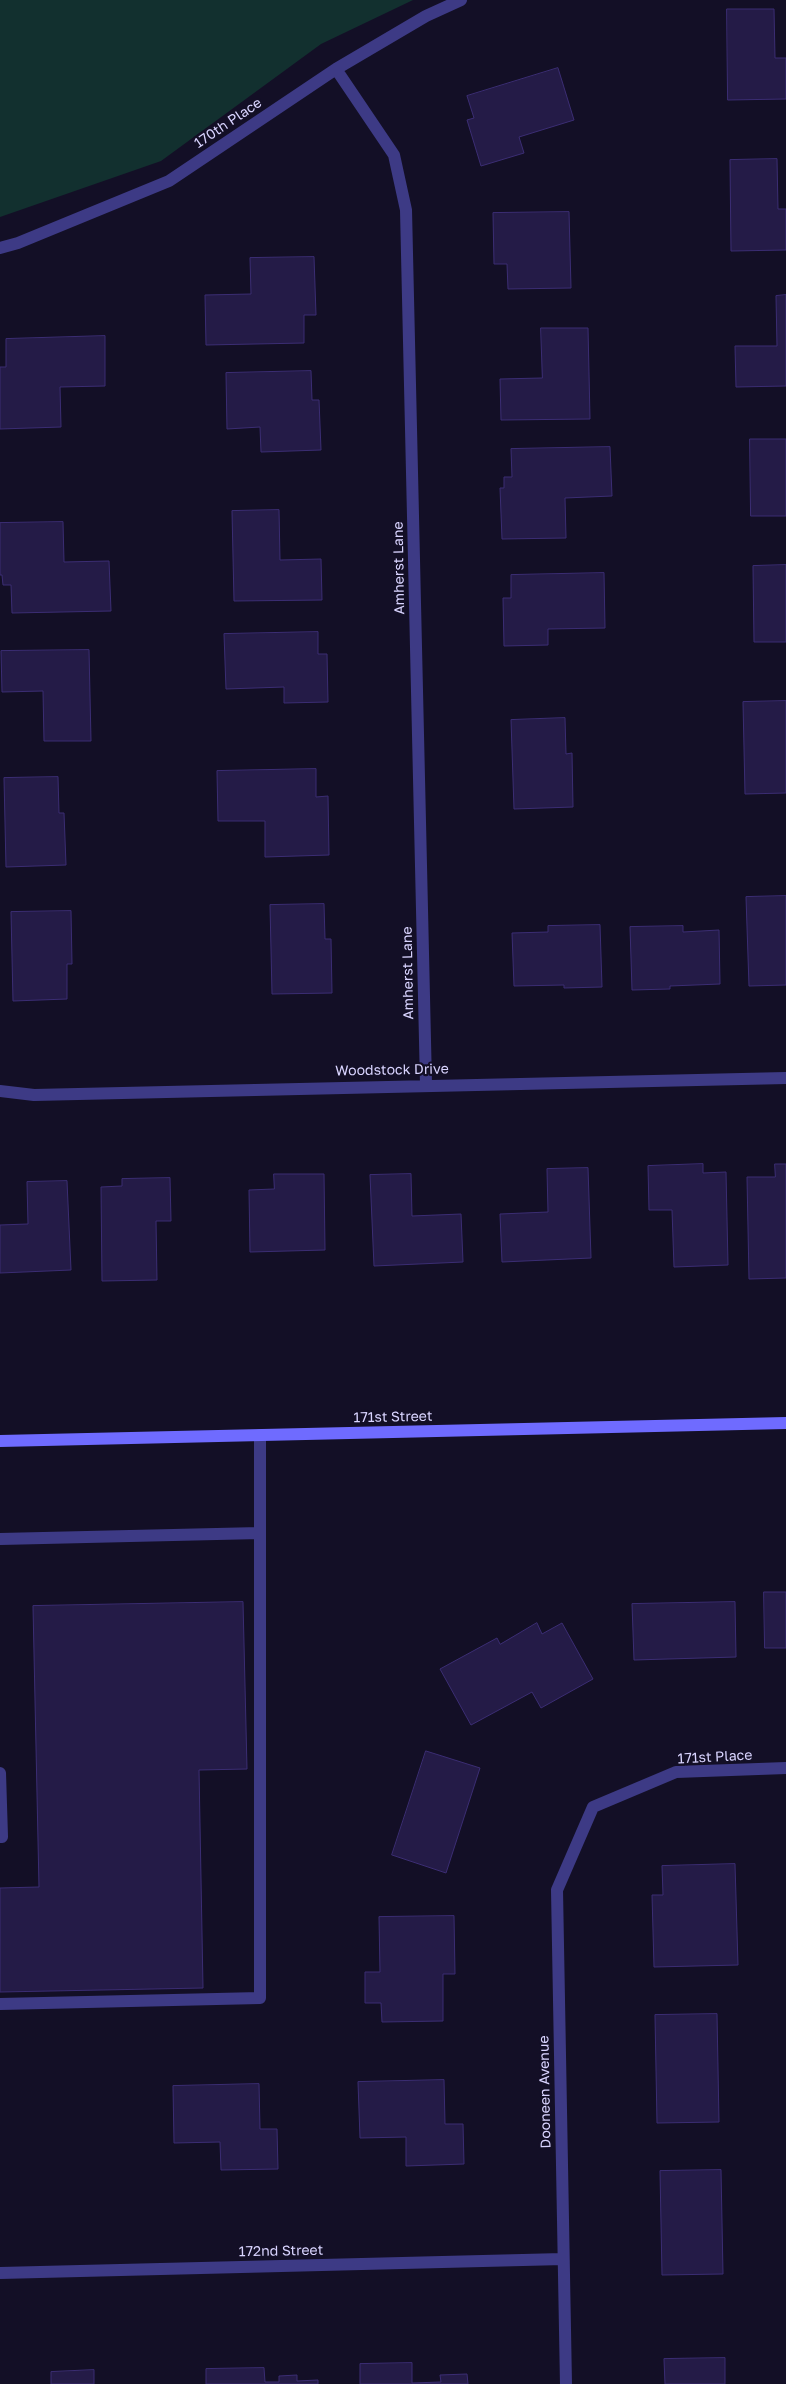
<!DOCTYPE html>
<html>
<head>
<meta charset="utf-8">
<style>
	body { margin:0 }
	canvas { display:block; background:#130f26 }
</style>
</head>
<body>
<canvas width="786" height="2384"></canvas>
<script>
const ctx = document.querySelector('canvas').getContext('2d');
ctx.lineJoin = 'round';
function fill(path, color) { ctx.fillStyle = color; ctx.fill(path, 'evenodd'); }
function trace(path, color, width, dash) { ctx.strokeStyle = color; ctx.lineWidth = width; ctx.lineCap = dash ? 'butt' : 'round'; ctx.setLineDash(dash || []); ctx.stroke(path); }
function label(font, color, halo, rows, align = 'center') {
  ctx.font = font + ' "Golos Text",sans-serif'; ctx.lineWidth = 4.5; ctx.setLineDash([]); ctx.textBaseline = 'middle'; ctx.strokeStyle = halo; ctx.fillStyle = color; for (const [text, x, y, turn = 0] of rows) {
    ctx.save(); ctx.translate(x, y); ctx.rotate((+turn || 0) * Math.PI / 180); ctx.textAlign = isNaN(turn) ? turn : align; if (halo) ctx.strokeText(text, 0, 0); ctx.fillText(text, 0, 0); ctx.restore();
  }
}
fill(new Path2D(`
	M0,0H413L321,44L161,161L0,217Z`), '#12302f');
const building = new Path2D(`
	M727,9H774L775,58H786V99L728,100Z
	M558,68L574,120L519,137L524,153L481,166L467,120L474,118L467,96Z
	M777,159L778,209H786V250L731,251L730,160Z
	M569,212L571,288L508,289L507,264H494L493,213Z
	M314,257L316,315H304V343L206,345L205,295L251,294L250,258Z
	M786,295V386L736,387L735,346H777L776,296Z
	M541,328H588L590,419L501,420L500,379L542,378Z
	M105,336V386L60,387L61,427L0,429V367H6V339Z
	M311,371L312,400H319L321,450L261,452L260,427L227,429L226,373Z
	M750,439H786V516H751Z
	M610,447L612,496L565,498L566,538L502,539L500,488H504V477H512L511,449Z
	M279,510L280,560L321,559L322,600L234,601L232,511Z
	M63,522L64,562L109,561L111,611L12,613L11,585H3L2,575H0V523Z
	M786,565V642H754L753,566Z
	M604,573L605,628L548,629V645L504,646L503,598H511V575Z
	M318,632V654H327L328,702L284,703V687L226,689L224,634Z
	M89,650L91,741H44L43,691L2,692L1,651Z
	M786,701V793L745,794L743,702Z
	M565,718L566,754L572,753L573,807L514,809L511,720Z
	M316,769V797L328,796L329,855L265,857V821H218L217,771Z
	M58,777L59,813H64L66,865L6,867L4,778Z
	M786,896V985L749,986L746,897Z
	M324,904L325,939H331L332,993L272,994L270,905Z
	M71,911L72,964H67V999L13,1001L11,912Z
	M600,925L602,987L564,988V985L514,986L512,933L548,932V926Z
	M683,926V932L719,930L720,984L670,986V989L632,990L630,927Z
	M703,1164V1173L726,1172L728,1265L674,1267L672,1210H649L648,1166Z
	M775,1164H786V1278L749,1279L747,1177H775Z
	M588,1168L591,1258L502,1262L500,1214L548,1212L547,1169Z
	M274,1174H324L325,1250L250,1252L249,1190L274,1189Z
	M411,1174L412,1216L461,1214L463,1262L374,1266L370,1175Z
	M170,1178L171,1221H156L157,1280L102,1281L101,1187L122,1186V1179Z
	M67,1181L71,1270L0,1273V1225L28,1224L27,1182Z
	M764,1592H786V1648H765Z
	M243,1602L247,1769L199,1770L203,1988L0,1992V1888L39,1887L33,1606Z
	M735,1602L736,1657L634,1660L632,1604Z
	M537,1623L542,1634L562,1623L593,1679L541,1708L532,1692L471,1725L440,1669L497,1638L500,1644Z
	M426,1751L480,1768L446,1873L392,1855Z
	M735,1864L738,1965L654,1967L652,1895H663L662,1866Z
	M454,1916L455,1974H443V2021L382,2022L381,2003H365V1972H380L379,1917Z
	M717,2014L719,2122L657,2123L655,2015Z
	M444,2080L445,2124H463L464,2164L406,2166V2137L360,2138L358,2082Z
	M259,2084L260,2129H277L278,2169L221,2170L220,2142L174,2143L173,2086Z
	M721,2170L723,2274L662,2275L660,2171Z
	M725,2358V2384H665L664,2359Z
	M412,2363V2383L441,2382L440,2375L467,2374L468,2384H360V2364Z
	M264,2368L265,2382H279V2376L297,2375V2381L318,2380V2384H206V2369Z
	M94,2370V2384H51V2372Z`);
fill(building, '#241b47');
trace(building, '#3b2d73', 1);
trace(new Path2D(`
	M0,1539L260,1533
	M0,1773L2,1837H0
	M0,2004L260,1998V1435`), '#3d3a85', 12);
trace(new Path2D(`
	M336,69L394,155L406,210L426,1084
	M0,248L18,243L169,181L336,69L426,16L461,0
	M0,1091L34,1095L786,1078
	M0,2273L563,2259
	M566,2384L557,1890L593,1807L676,1772L786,1768`), '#3d3a85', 12);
trace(new Path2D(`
	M0,1441L786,1423`), '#6f6bff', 12);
label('14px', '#d9d4ff', '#130f26', [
	["170th Place",228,123,-34],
	["Amherst Lane",399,568,-91],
	["Amherst Lane",408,973,-91],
	["Woodstock Drive",392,1070,-1],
	["171st Street",393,1417,-1],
	["171st Place",715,1757,-3],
	["Dooneen Avenue",545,2092,-91],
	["172nd Street",281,2251,-1]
]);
</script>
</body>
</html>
